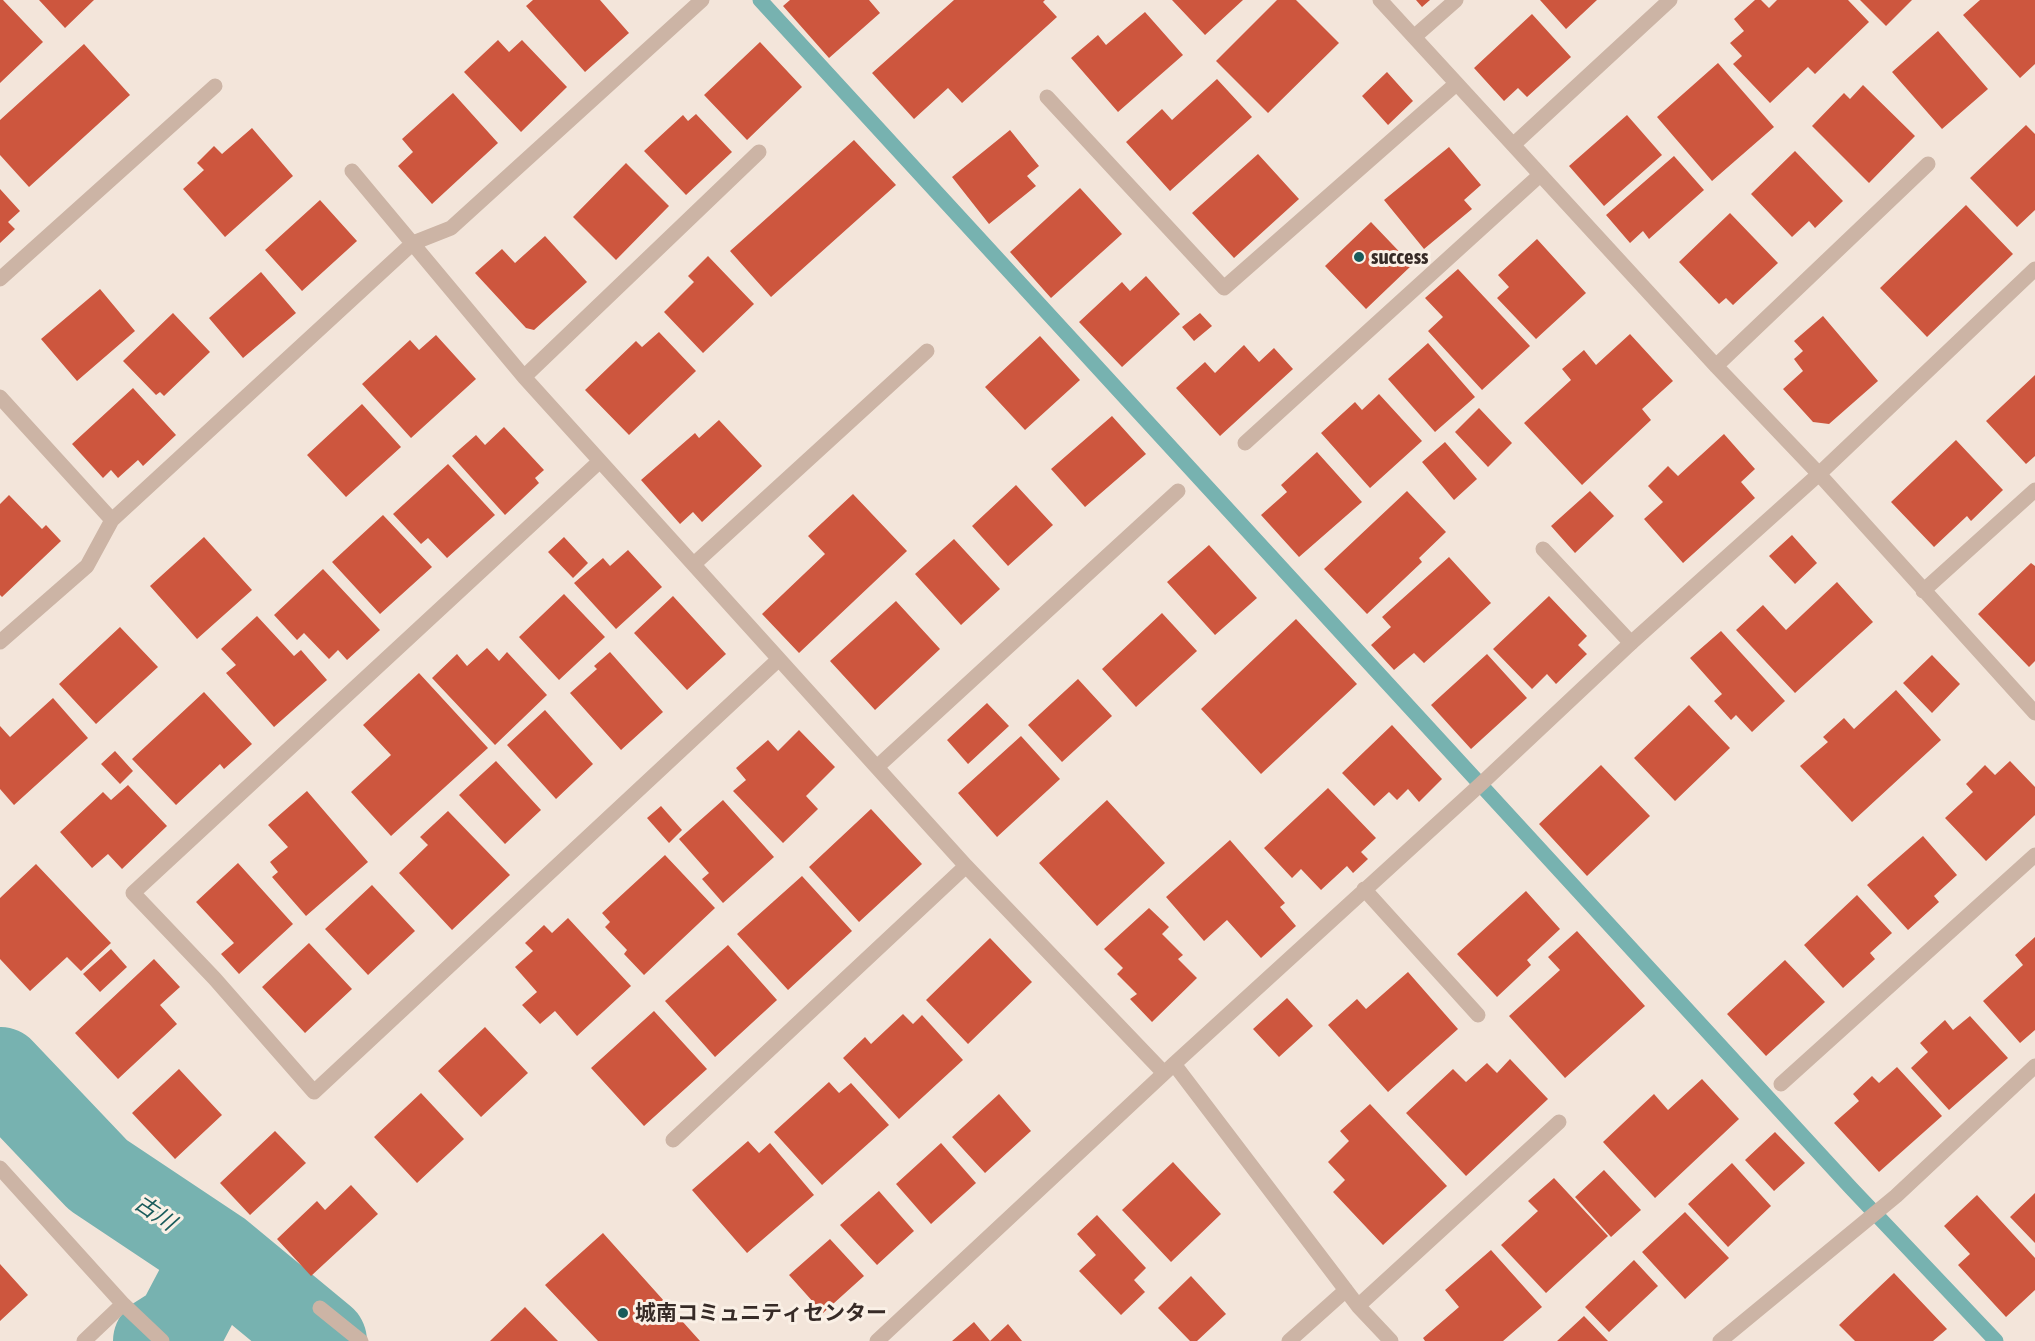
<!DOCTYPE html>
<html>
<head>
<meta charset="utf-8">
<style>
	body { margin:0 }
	canvas { display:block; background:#f3e5da }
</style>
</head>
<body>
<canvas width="2035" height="1341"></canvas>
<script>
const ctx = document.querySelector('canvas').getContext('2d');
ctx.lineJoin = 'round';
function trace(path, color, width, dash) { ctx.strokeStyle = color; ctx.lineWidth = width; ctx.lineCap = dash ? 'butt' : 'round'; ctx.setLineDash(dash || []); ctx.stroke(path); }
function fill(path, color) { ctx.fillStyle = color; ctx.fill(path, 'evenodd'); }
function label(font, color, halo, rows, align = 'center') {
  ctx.font = font + ' "Asap Condensed","Noto Sans JP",sans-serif'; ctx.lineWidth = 6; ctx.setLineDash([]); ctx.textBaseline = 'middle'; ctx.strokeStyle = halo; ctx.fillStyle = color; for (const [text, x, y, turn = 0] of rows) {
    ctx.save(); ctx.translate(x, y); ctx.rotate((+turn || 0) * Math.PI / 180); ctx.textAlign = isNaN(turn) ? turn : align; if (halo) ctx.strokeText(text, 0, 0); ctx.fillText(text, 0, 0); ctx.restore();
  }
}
trace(new Path2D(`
	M760,0L1851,1188L1996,1341`), '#77b2b0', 15);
trace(new Path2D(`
	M0,1072L98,1175L218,1255L322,1341
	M158,1341L180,1327L218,1255`), '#77b2b0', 90);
fill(new Path2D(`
	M0,0H3L43,42L0,83Z
	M39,0H94L65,28Z
	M533,0H600L629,33L585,72L526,6Z
	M790,0H869L880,13L829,58L783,6Z
	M954,0H1045L1043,2L1057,17L962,103L948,88L914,119L872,73Z
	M1172,0H1243L1205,35Z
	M1277,0H1296L1339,43L1268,113L1216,61Z
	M1416,0H1430L1422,7Z
	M1540,0H1597L1566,29Z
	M1755,0H1761L1769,8L1777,0H1848L1869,22L1815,74L1808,67L1770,103L1733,64L1742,56L1730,43L1744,31L1734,19Z
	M1860,0H1912L1886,26Z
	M1980,0H2035V64L2020,78L1963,15Z
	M1145,12L1183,55L1118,112L1071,58L1098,35L1106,45Z
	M1532,14L1571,57L1527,97L1518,88L1504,101L1474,68Z
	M1938,31L1988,89L1942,129L1892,72Z
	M498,40L509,52L522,40L567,87L521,132L464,72Z
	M760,42L802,87L747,140L704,95Z
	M84,44L130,95L29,187L0,155V120Z
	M1718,63L1774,127L1712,181L1657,117Z
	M1387,72L1413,101L1388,125L1362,96Z
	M1217,79L1252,117L1170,191L1126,142L1162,109L1172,120Z
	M1863,85L1915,136L1869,183L1812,126L1844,93L1850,99Z
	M453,93L498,143L432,204L398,166L413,152L402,139Z
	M696,114L732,152L686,195L644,151L683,115L688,121Z
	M1627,115L1662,155L1604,206L1569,166Z
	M2026,125L2035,134V210L2017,227L1970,178Z
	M252,128L293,176L225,237L183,189L204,170L197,163L214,146L222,154Z
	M1010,130L1039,166L1027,176L1036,186L989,224L952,177Z
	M854,140L896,185L771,297L730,251Z
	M1449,147L1481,185L1464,200L1472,209L1424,249L1384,200Z
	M1795,151L1843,201L1815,228L1809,221L1792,237L1751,194Z
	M1258,154L1299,199L1234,258L1192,213Z
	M1674,156L1704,190L1649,239L1643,231L1630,243L1606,215Z
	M626,163L669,206L616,260L573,217Z
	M1080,188L1122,234L1051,298L1010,252Z
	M0,189L20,211L8,222L15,229L0,243Z
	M320,200L357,241L302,291L265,250Z
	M1966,205L2013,254L1927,337L1880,288Z
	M1730,213L1778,263L1733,305L1726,298L1719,304L1679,262Z
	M1371,222L1412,265L1366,309L1325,266Z
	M545,236L587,282L534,330L526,328L475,273L502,249L515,263Z
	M1537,239L1586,293L1536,339L1497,298L1509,287L1498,275Z
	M708,256L754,304L703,353L664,312L694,282L688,276Z
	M1458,269L1530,346L1482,390L1428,331L1443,317L1425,298Z
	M261,272L296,313L243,358L209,318Z
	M1146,276L1180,314L1122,367L1079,322L1122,282L1130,291Z
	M100,289L135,331L77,381L41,339Z
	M173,313L210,352L164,396L160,392L156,395L123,361Z
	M1200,313L1212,326L1194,341L1182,327Z
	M1823,316L1878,381L1829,424L1813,422L1783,389L1803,371L1794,359L1803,351L1794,341Z
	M659,332L696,371L629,435L585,390L636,341L642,347Z
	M1630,334L1673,381L1642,409L1651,420L1582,485L1524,423L1571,380L1562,369L1584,350L1596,365Z
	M436,335L476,379L411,438L362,384L410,340L419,350Z
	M1040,336L1080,380L1025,430L985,387Z
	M1428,343L1475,397L1435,432L1388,379Z
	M1244,345L1259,362L1274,348L1293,369L1220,436L1176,388L1205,362L1215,373Z
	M2035,375V456L2026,464L1986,421Z
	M133,388L176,435L143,466L138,460L118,478L111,470L103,478L72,444Z
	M1379,394L1422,441L1370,488L1321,433L1355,402L1362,410Z
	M362,404L401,447L346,497L307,455Z
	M1479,408L1512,443L1488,467L1455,432Z
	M1112,416L1146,454L1085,507L1051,469Z
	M719,420L762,466L702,522L693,512L680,524L641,480L695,433L699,438Z
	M504,427L544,470L535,478L539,483L505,515L452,456L476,435L485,445Z
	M1724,434L1755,469L1741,482L1755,498L1683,563L1644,519L1663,502L1648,486L1668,466L1678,476Z
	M1956,440L2003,490L1971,521L1967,516L1934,547L1891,502Z
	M1445,442L1477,479L1454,500L1422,462Z
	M1317,452L1362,502L1299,557L1261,515L1287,492L1281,485Z
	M448,464L495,515L447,558L428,538L421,544L393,514Z
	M1016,485L1053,525L1008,566L972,526Z
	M1407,491L1446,532L1419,558L1422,562L1367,614L1324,569Z
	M1590,491L1614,516L1575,553L1551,526Z
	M853,494L907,551L799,653L762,614L825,554L808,536Z
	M9,495L42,529L46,525L61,541L2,597L0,595V504Z
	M383,515L432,567L380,614L332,562Z
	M1792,535L1817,563L1795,584L1769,556Z
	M204,537L252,590L197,639L150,586Z
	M564,537L588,563L573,578L548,552Z
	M954,539L1000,589L961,625L915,574Z
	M1209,545L1257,598L1215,635L1167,582Z
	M628,550L662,587L616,629L574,583L603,558L610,566Z
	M1449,557L1491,603L1424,663L1414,653L1394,670L1371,645L1391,627L1382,617Z
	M2031,563L2035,566V661L2029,667L1978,614Z
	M323,569L380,630L347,660L338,650L329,659L304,633L297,640L274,615Z
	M1837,582L1873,622L1795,693L1736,630L1763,605L1786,630Z
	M564,594L605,637L559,680L519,637Z
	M673,596L726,654L687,690L634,633Z
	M1549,596L1587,636L1578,645L1587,654L1556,684L1547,674L1532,689L1493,649Z
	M896,601L940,649L875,710L830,661Z
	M1162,613L1197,651L1136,707L1102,669Z
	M257,616L294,656L301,650L327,680L274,727L226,673L236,665L221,649Z
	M1296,619L1357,684L1261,774L1201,709Z
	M120,627L158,667L96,724L59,684Z
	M1721,631L1785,701L1752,732L1736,715L1731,720L1714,701L1722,694L1690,658Z
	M487,648L499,661L507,652L547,695L495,745L432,678L457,654L467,666Z
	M610,652L663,712L621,750L570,693L597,669L594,666Z
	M1487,654L1527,698L1471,749L1431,705Z
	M1932,655L1960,684L1932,713L1903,683Z
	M419,673L488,748L391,836L351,792L391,755L363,725Z
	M1078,679L1112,716L1062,762L1028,725Z
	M1896,690L1941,740L1852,822L1800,766L1828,742L1823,737L1844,718L1854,729Z
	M204,692L252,744L224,769L220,764L176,805L132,759Z
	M53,698L88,738L14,805L0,789V726L10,737Z
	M987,703L1009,726L968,764L947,740Z
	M1689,705L1730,748L1675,801L1634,758Z
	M545,710L593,764L556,799L507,745Z
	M1392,725L1442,779L1419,802L1408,789L1397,800L1389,792L1374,806L1342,773Z
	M799,730L835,767L806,796L818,809L783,843L733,791L746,780L736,768L768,740L778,751Z
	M1021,736L1060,779L997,837L958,793Z
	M115,751L133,771L120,784L101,764Z
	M496,761L541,810L505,844L459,795Z
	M2010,761L2035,787V815L1986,861L1945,818L1973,792L1966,784L1985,765L1995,775Z
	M1601,765L1650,816L1587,876L1539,824Z
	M128,785L167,826L122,869L108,854L92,868L60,832L103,792L111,800Z
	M1328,788L1376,838L1361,852L1368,859L1353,873L1347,866L1321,890L1301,869L1292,878L1264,848Z
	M307,791L368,862L306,916L272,877L278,872L270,862L288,847L268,825Z
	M723,800L774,857L723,903L702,879L709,873L679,839Z
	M1107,800L1165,863L1097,926L1039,863Z
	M661,806L682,830L669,843L647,818Z
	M871,809L922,864L859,922L809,867Z
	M448,811L510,875L452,930L399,873L428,845L420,837Z
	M1923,836L1957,875L1934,896L1939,902L1908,930L1867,885Z
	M1230,840L1285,903L1280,907L1296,926L1261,958L1227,920L1204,941L1166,897Z
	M665,855L715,908L644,975L624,954L627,950L605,927L610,922L602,913Z
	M238,863L293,924L239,974L221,954L234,943L196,902Z
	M36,864L111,943L81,971L67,957L30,991L0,959V898Z
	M802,876L852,931L788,990L737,934Z
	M372,885L415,931L368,975L325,929Z
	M1526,891L1560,929L1527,960L1531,965L1497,997L1457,954Z
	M1857,895L1892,933L1870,953L1875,959L1843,988L1804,945Z
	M1149,908L1169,927L1162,934L1183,955L1178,959L1197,978L1152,1022L1130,999L1137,994L1117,974L1123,968L1104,949Z
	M568,918L631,986L577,1036L555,1011L540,1024L522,1005L537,992L515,967L533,951L525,943L544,925L552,933Z
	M1577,931L1645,1006L1565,1078L1509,1016L1560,970L1548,957Z
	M2035,937V1030L2020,1043L1983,1001L2023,965L2015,955Z
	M990,938L1032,982L968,1044L926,1000Z
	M309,943L352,989L305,1033L262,987Z
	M728,945L777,1000L715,1057L665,1001Z
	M111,949L127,967L100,992L83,974Z
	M154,959L180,987L160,1005L177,1024L118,1079L75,1033Z
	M1785,960L1825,1002L1766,1056L1727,1014Z
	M1408,972L1458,1029L1388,1092L1328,1025L1357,999L1366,1009Z
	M1287,998L1313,1026L1279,1057L1253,1029Z
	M654,1011L707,1069L644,1126L591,1068Z
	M903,1014L913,1024L922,1015L963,1060L899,1119L843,1058L865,1037L871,1044Z
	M1970,1016L2008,1058L1949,1110L1911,1068L1928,1052L1920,1043L1945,1020L1953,1030Z
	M485,1027L528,1073L481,1117L438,1071Z
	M1510,1059L1548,1099L1466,1176L1406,1113L1453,1069L1466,1082L1487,1063L1497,1073Z
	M1897,1067L1942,1116L1879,1172L1834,1123L1859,1101L1853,1094L1872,1076L1879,1083Z
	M179,1069L222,1115L175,1159L132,1113Z
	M1702,1079L1739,1119L1655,1198L1603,1142L1654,1094L1668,1110Z
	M829,1082L839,1093L851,1083L889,1125L822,1185L774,1132Z
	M421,1093L464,1139L417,1183L374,1137Z
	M999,1094L1031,1131L985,1173L952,1137Z
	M1370,1104L1447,1186L1383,1245L1333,1192L1345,1180L1328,1162L1349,1141L1340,1131Z
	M275,1131L306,1163L250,1215L220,1183Z
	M1775,1132L1805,1163L1774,1191L1745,1160Z
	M748,1141L759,1153L770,1143L814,1195L747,1253L692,1190Z
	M941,1143L976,1183L931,1224L896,1184Z
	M1173,1162L1221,1214L1171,1262L1122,1210Z
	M1732,1163L1771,1206L1728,1247L1688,1204Z
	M1604,1170L1641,1210L1611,1237L1575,1197Z
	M1554,1178L1608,1236L1546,1293L1501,1245L1538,1211L1528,1201Z
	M351,1185L378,1214L311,1276L277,1239L317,1201L325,1210Z
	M879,1191L914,1231L877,1265L840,1225Z
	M2035,1193V1243L2010,1217Z
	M1977,1195L2035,1258V1290L2006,1317L1958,1265L1970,1254L1944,1226Z
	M1685,1212L1729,1258L1685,1299L1642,1252Z
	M1097,1215L1146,1268L1134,1280L1145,1292L1121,1315L1079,1271L1096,1255L1077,1234Z
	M603,1233L700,1341H598L545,1285Z
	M830,1239L864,1276L823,1313L789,1275Z
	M1491,1250L1542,1307L1503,1341H1425L1423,1338L1459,1307L1445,1290Z
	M1634,1260L1658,1286L1609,1332L1585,1307Z
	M0,1264L28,1295L0,1321Z
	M1894,1273L1947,1329L1933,1341H1855L1839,1325Z
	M1191,1276L1226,1314L1197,1341H1190L1158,1308Z
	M525,1307L558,1341H490Z
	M1584,1316L1608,1341H1557Z
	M974,1322L990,1341L1008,1324L1022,1341H952Z`), '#cd563e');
trace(new Path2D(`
	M1543,549L1631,643`), '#ccb4a5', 15);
trace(new Path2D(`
	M1380,0L1716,366L1819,474L2035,713
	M1414,37L1456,0
	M1047,97L1224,288L1456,84
	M1513,145L1670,0
	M352,171L524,377L600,461L966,866L1164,1073
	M0,279L215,86
	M1716,366L1928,164
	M524,377L759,152
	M0,397L112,520
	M1245,443L1540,175
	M600,461L133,893L215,979L314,1092L779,659
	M694,564L927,351
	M1923,591L2035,490
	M0,642L87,566L112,520L413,243L451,228L702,0
	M877,767L1178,491
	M1364,889L1478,1015
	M1174,1064L1358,1306L1559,1122
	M1781,1084L2035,855
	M673,1140L966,866
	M0,1168L123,1304L84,1341
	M123,1304L162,1341
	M1358,1306L1391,1341
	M320,1308L361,1341
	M877,1341L1174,1064L1482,783L1631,643L1819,474L2035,269
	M1289,1341L1346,1290
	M1720,1341L1896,1196L2035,1066`), '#ccb4a5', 15);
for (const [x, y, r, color] of [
	[1359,257,6,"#1a5b5b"],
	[623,1313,6,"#1a5b5b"]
]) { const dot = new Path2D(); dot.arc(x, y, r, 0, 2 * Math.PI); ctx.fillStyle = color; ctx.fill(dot); trace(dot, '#faf0e6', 2); }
label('bold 21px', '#372b27', '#faf0e6', [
	["success",1371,257],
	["城南コミュニティセンター",635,1313]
], 'left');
label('italic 22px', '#1a5b5b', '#faf0e6', [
	["古川",155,1213,34]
]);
</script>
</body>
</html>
